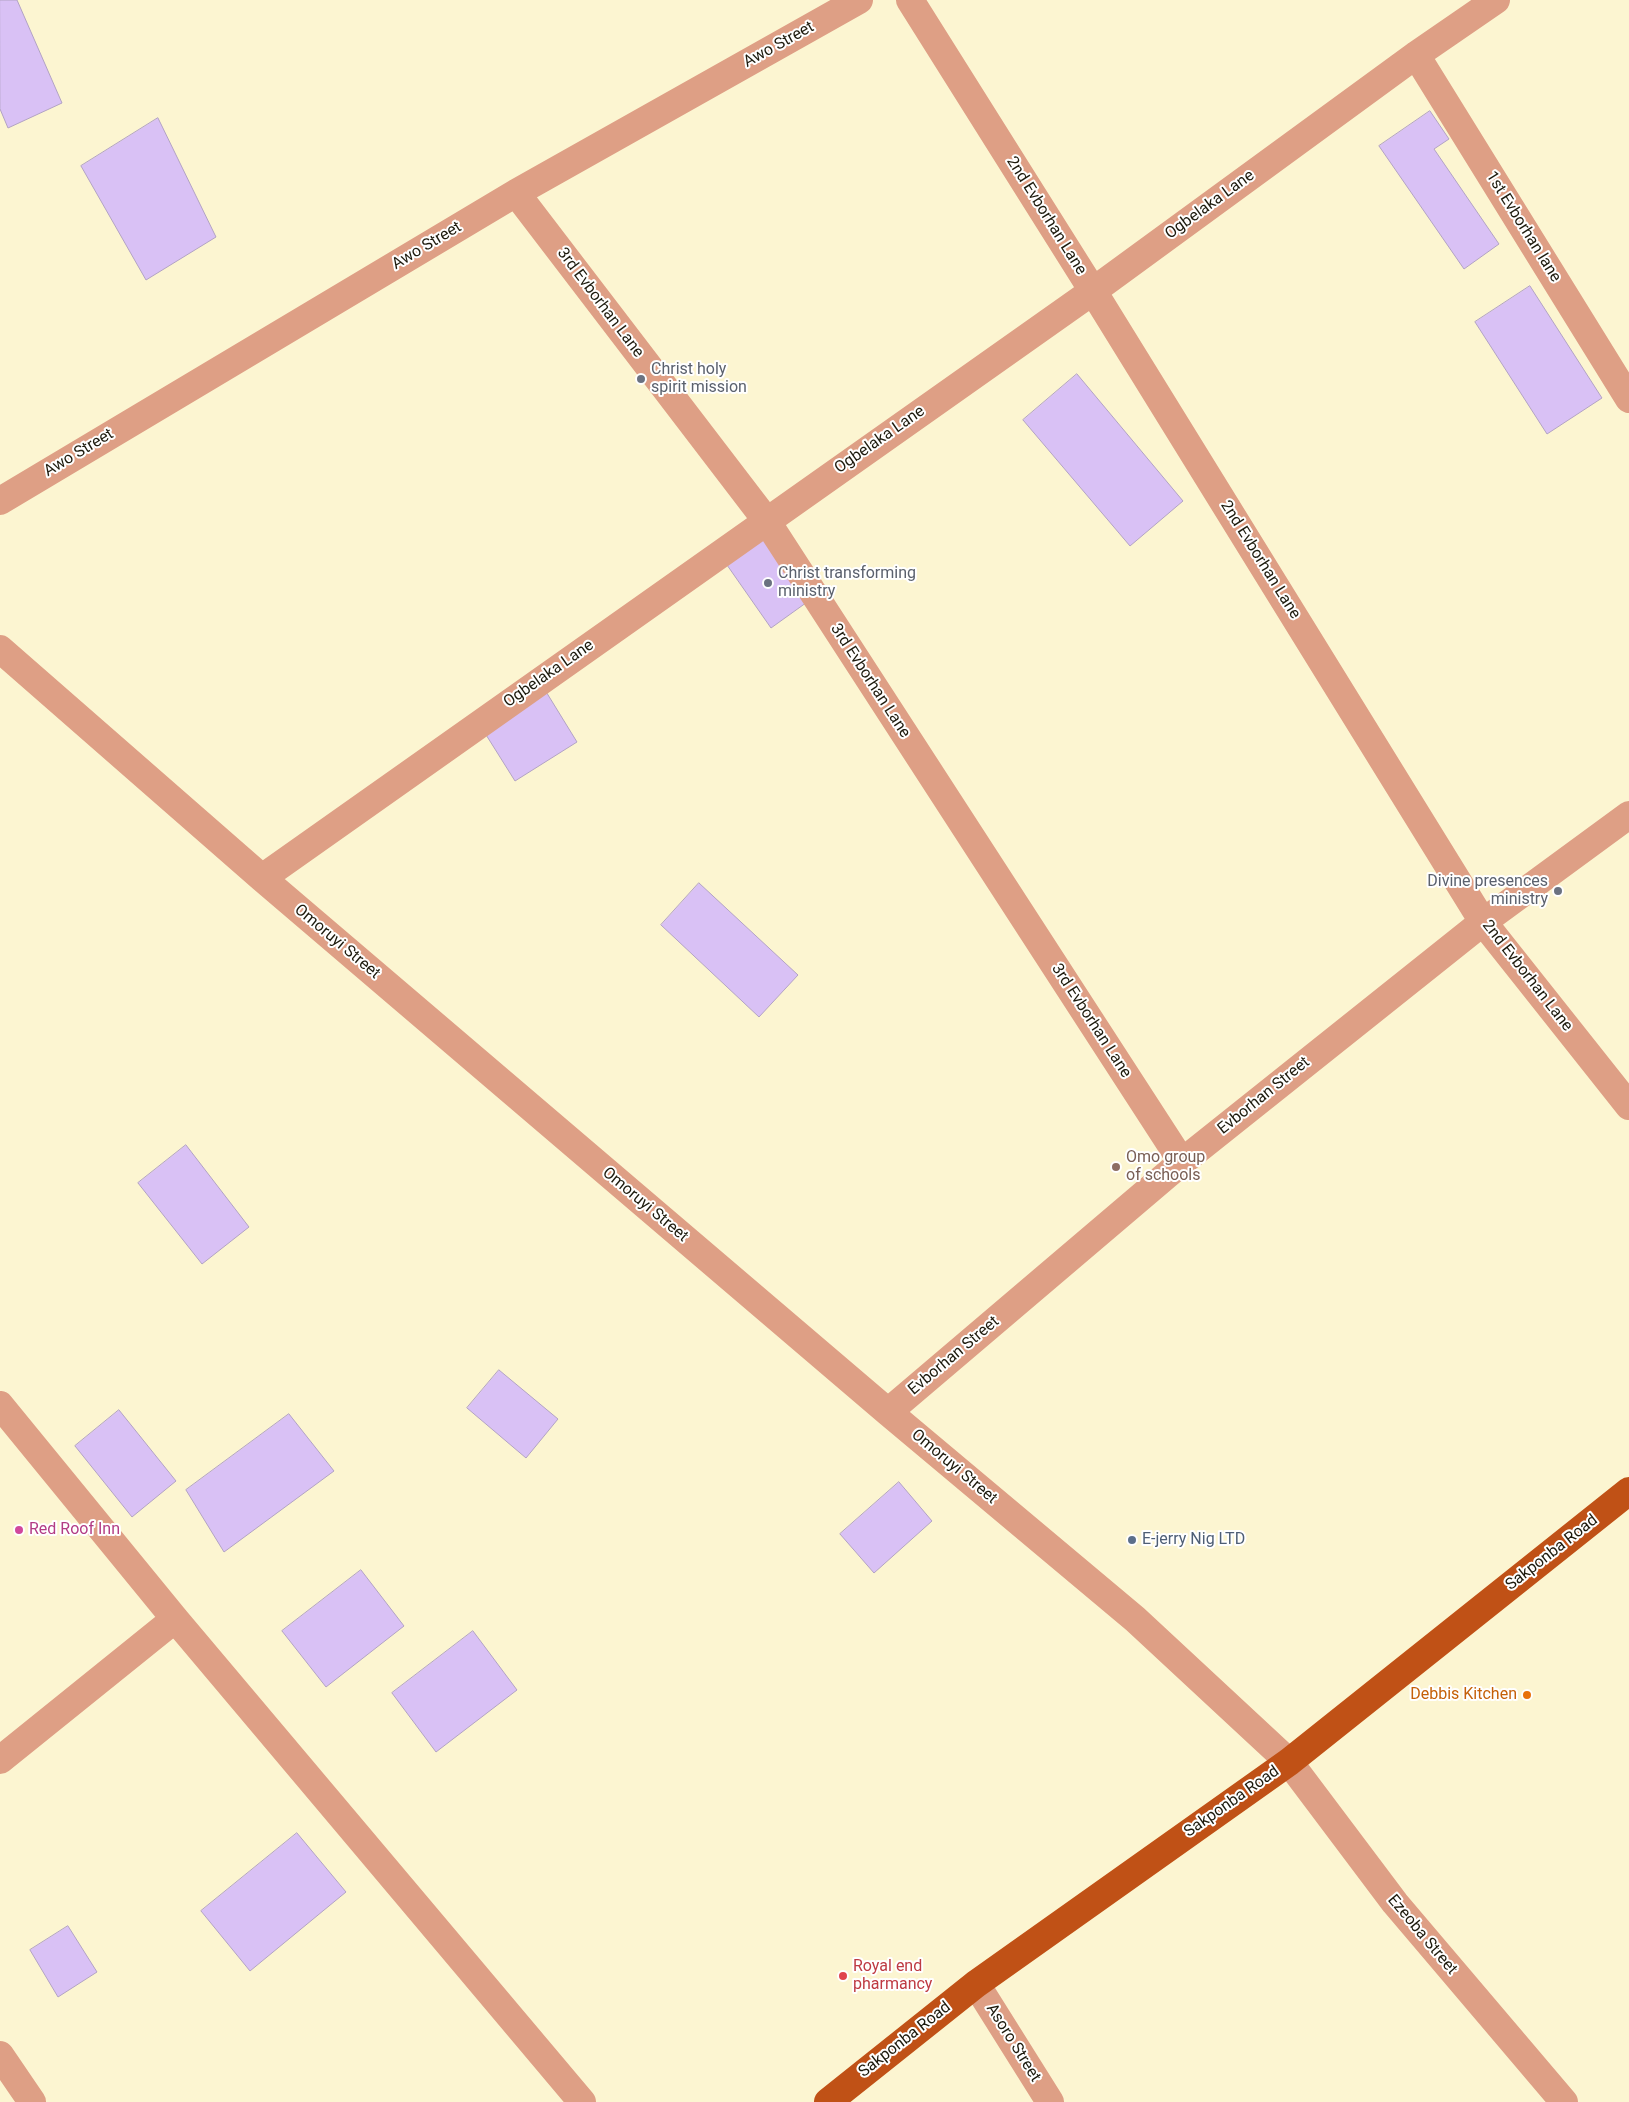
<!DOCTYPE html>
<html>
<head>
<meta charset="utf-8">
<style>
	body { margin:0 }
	canvas { display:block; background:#fcf5d1 }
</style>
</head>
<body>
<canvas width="1629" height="2102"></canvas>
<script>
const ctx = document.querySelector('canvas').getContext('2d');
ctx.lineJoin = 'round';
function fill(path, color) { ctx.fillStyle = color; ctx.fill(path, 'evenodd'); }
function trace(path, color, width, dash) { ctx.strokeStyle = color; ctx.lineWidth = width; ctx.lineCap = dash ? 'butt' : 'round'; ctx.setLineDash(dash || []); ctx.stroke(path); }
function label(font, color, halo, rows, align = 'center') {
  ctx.font = font + ' Roboto,sans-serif'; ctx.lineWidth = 4; ctx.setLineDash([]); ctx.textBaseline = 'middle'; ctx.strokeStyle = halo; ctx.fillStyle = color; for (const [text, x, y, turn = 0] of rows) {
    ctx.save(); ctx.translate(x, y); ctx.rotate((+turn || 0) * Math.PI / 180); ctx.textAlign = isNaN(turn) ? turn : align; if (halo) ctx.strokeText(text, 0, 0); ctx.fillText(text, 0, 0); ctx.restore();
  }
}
const building = new Path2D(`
	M0,0H17L62,103L8,128L0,109Z
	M1430,111L1449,139L1434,149L1499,244L1464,269L1379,146Z
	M158,118L216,237L146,280L81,166Z
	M1530,286L1602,398L1547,434L1475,322Z
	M1077,374L1183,501L1130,546L1023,420Z
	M765,537L810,600L771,628L727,565Z
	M545,690L577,742L515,781L483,730Z
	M699,883L798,975L759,1017L661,925Z
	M186,1145L249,1227L202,1264L138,1183Z
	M499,1370L558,1419L526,1458L467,1408Z
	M119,1410L176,1481L132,1517L75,1446Z
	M289,1414L334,1471L224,1552L186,1490Z
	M899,1482L932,1521L874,1573L840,1534Z
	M361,1570L404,1626L326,1687L282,1631Z
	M473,1631L517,1690L436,1752L392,1693Z
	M297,1833L346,1892L250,1971L201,1911Z
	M68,1926L97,1972L58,1997L30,1950Z`);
fill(building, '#d9c1f5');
trace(building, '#b2a3c3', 1);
trace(new Path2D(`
	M910,0L1093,291L1483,922L1629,1106
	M1416,55L1629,399
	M516,193L766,520L1182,1162
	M0,501L516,193L859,0
	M0,649L262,878L888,1412L1135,1619L1289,1762L1395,1903L1564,2102
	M262,878L1093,291L1416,55L1496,0
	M0,1405L175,1619L582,2102
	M888,1412L1182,1162L1483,922L1629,815
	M0,1760L175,1619
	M976,1984L1050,2102
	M0,2055L32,2102`), '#de9f85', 28);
trace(new Path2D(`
	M828,2102L976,1984L1289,1762L1629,1491`), '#c05116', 28);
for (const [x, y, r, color] of [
	[641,379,5,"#6b7280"],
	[768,583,5,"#6b7280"],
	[1558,891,5,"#6b7280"],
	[1116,1167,5,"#8d6e63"],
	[19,1530,5,"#d1479c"],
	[1132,1540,5,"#5c6f8a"],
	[1527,1695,5,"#e8710a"],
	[843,1976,5,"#e0444e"]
]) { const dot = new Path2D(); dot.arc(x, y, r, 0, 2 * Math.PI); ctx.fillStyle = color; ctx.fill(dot); trace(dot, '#fff', 2); }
label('16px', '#1d1a0d', '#fff', [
	["Awo Street",779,45,-29],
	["Ogbelaka Lane",1210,205,-36],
	["2nd Evborhan Lane",1046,216,58],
	["1st Evborhan lane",1523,227,58],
	["Awo Street",427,246,-31],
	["3rd Evborhan Lane",600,303,53],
	["Ogbelaka Lane",880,440,-35],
	["Awo Street",79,453,-31],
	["2nd Evborhan Lane",1260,560,58],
	["Ogbelaka Lane",549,674,-35],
	["3rd Evborhan Lane",870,681,57],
	["Omoruyi Street",337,942,40],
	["2nd Evborhan Lane",1527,976,52],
	["3rd Evborhan Lane",1091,1021,57],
	["Evborhan Street",1264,1096,-39],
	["Omoruyi Street",645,1205,40],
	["Evborhan Street",954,1356,-40],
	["Omoruyi Street",954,1467,40],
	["Sakponba Road",1552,1553,-38],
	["Sakponba Road",1232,1802,-35],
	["Ezeoba Street",1422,1935,50],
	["Sakponba Road",905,2040,-38],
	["Asoro Street",1013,2043,58]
]);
label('16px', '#5b616d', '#fff', [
	["Christ holy",651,370],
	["spirit mission",651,388],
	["Christ transforming",778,574],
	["ministry",778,592],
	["Divine presences",1548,882,"right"],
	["ministry",1548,900,"right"]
], 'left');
label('16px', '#785e54', '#fff', [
	["Omo group",1126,1158],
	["of schools",1126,1176]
], 'left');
label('16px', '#b23c85', '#fff', [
	["Red Roof Inn",29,1530]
], 'left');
label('16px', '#4e5e75', '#fff', [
	["E-jerry Nig LTD",1142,1540]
], 'left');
label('16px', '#c56008', '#fff', [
	["Debbis Kitchen",1517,1695]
], 'right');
label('16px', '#be3a42', '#fff', [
	["Royal end",853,1967],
	["pharmancy",853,1985]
], 'left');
</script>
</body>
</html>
